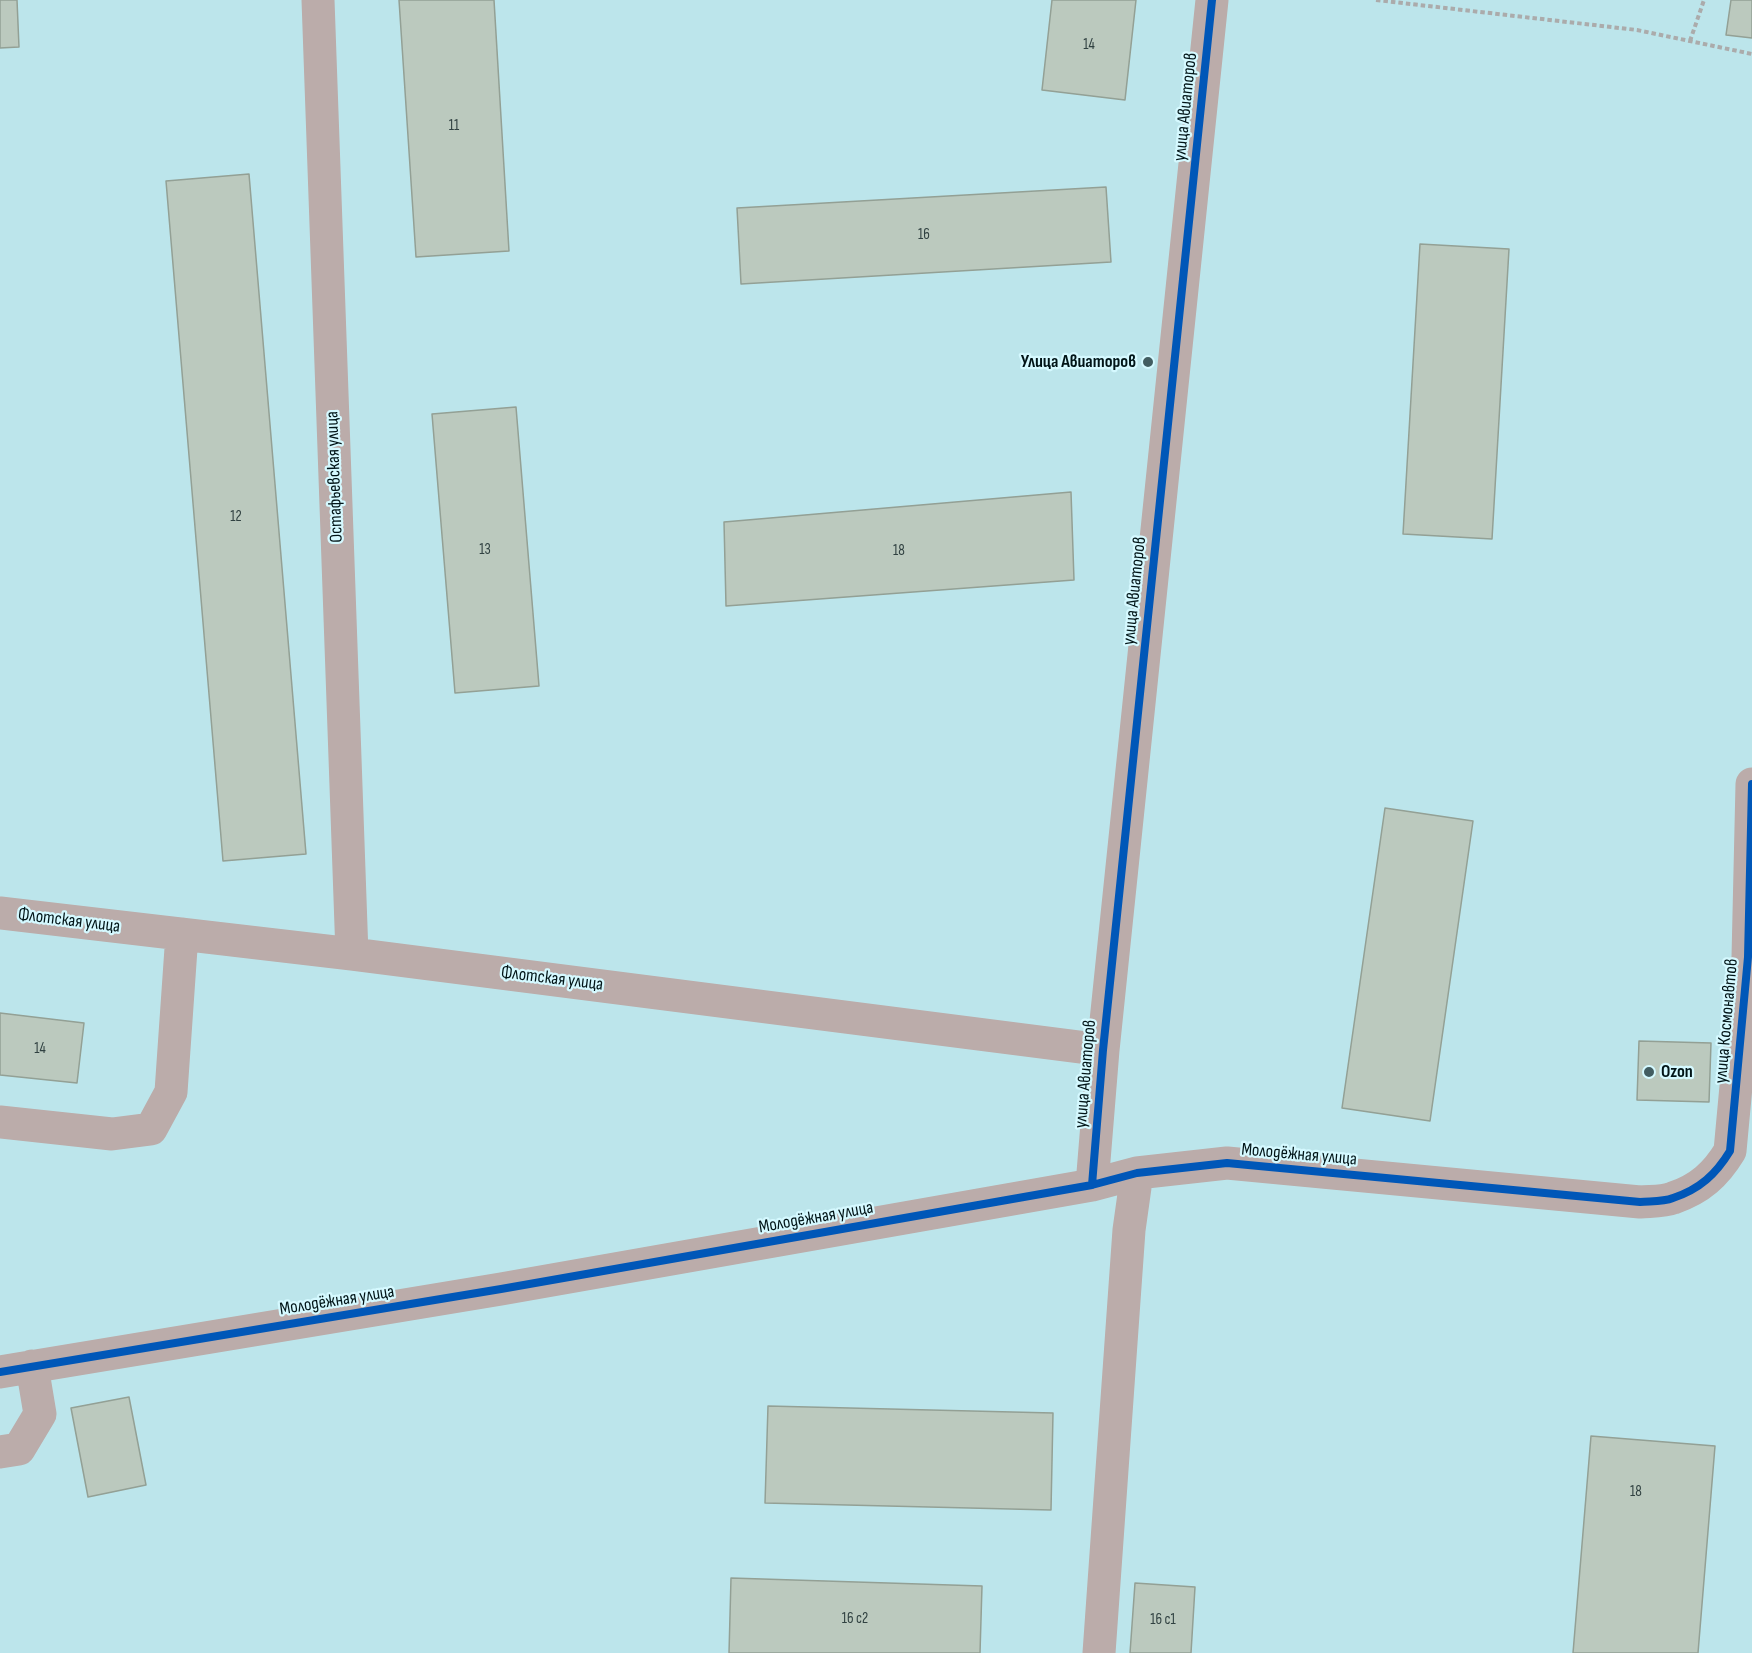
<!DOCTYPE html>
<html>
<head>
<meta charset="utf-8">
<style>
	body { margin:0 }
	canvas { display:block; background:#bce5eb }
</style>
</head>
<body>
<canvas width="1752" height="1653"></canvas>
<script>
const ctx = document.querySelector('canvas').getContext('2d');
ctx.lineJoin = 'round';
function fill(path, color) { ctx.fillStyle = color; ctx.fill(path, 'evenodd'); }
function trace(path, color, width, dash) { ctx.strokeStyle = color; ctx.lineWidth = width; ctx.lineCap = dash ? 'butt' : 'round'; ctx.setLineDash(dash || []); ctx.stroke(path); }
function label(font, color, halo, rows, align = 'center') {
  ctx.font = font + ' "Sofia Sans Condensed",sans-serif'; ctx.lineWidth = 4.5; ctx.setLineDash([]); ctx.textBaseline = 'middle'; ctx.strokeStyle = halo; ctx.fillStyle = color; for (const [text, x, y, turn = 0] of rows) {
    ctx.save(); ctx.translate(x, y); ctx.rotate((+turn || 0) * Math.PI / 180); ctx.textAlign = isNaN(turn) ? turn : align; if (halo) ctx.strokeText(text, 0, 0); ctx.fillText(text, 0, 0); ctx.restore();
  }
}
const building = new Path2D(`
	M0,0H17L19,47L0,48Z
	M399,0H494L509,251L416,257Z
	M1052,0H1136L1125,100L1042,90Z
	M1731,0H1752V38L1726,35Z
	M249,174L306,854L223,861L166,181Z
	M1106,187L1111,262L741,284L737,208Z
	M1420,244L1509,249L1492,539L1403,534Z
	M516,407L539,686L455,693L432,414Z
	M1071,492L1074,580L726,606L724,522Z
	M1385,808L1473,821L1430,1121L1342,1108Z
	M0,1013L84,1023L77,1083L0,1075Z
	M1639,1041L1711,1043L1709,1102L1637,1100Z
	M129,1397L146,1485L88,1497L71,1408Z
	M768,1406L1053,1413L1051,1510L765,1503Z
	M1591,1436L1715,1446L1698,1653H1573Z
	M731,1578L982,1586L980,1653H729Z
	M1135,1583L1195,1587L1191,1653H1130Z`);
fill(building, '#bbc9be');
trace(building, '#93a095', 1.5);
trace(new Path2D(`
	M1376,0L1637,30L1752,54
	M1690,41L1704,0`), '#ababab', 4, [4.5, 3]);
trace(new Path2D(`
	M318,0L352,954
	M0,913L352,954L1103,1050
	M0,1122L112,1134L151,1129L171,1092L182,934
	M1092,1185L1103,1050L1212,0
	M0,1372L501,1289L1092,1185L1137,1173L1227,1163L1640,1202C1651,1201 1663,1202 1673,1198C1700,1189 1716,1174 1730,1151L1748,957L1752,784
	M0,1452L19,1449L40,1414L32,1366
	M1099,1653L1129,1230L1137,1173`), '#bbacaa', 33);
trace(new Path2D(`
	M1092,1185L1103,1050L1212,0
	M0,1372L501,1289L1092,1185L1137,1173L1227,1163L1640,1202C1651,1201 1663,1202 1673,1198C1700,1189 1716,1174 1730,1151L1748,957L1752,784`), '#0057b8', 8);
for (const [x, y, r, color] of [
	[1148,362,6,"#425d61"],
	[1649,1072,6,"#425d61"]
]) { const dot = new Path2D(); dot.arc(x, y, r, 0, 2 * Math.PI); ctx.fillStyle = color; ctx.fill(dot); trace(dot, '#d5f9ff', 2); }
label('15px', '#304141', null, [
	["14",1089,45],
	["11",454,126],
	["16",924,235],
	["12",236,517],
	["13",485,550],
	["18",899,551],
	["14",40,1049],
	["18",1636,1492],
	["16 с2",855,1619],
	["16 с1",1163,1620]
]);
label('18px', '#011417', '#d5f9ff', [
	["улица Авиаторов",1186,107,-84],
	["Остафьевская улица",335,477,-92],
	["улица Авиаторов",1135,591,-84],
	["Флотская улица",69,921,7],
	["Флотская улица",552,979,7],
	["улица Космонавтов",1727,1021,-85],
	["улица Авиаторов",1086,1074,-85],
	["Молодёжная улица",1299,1155,5],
	["Молодёжная улица",816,1218,-10],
	["Молодёжная улица",337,1301,-9]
]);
label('bold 18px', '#011417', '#d5f9ff', [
	["Улица Авиаторов",1136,362],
	["Ozon",1661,1072,"left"]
], 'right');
</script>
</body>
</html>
